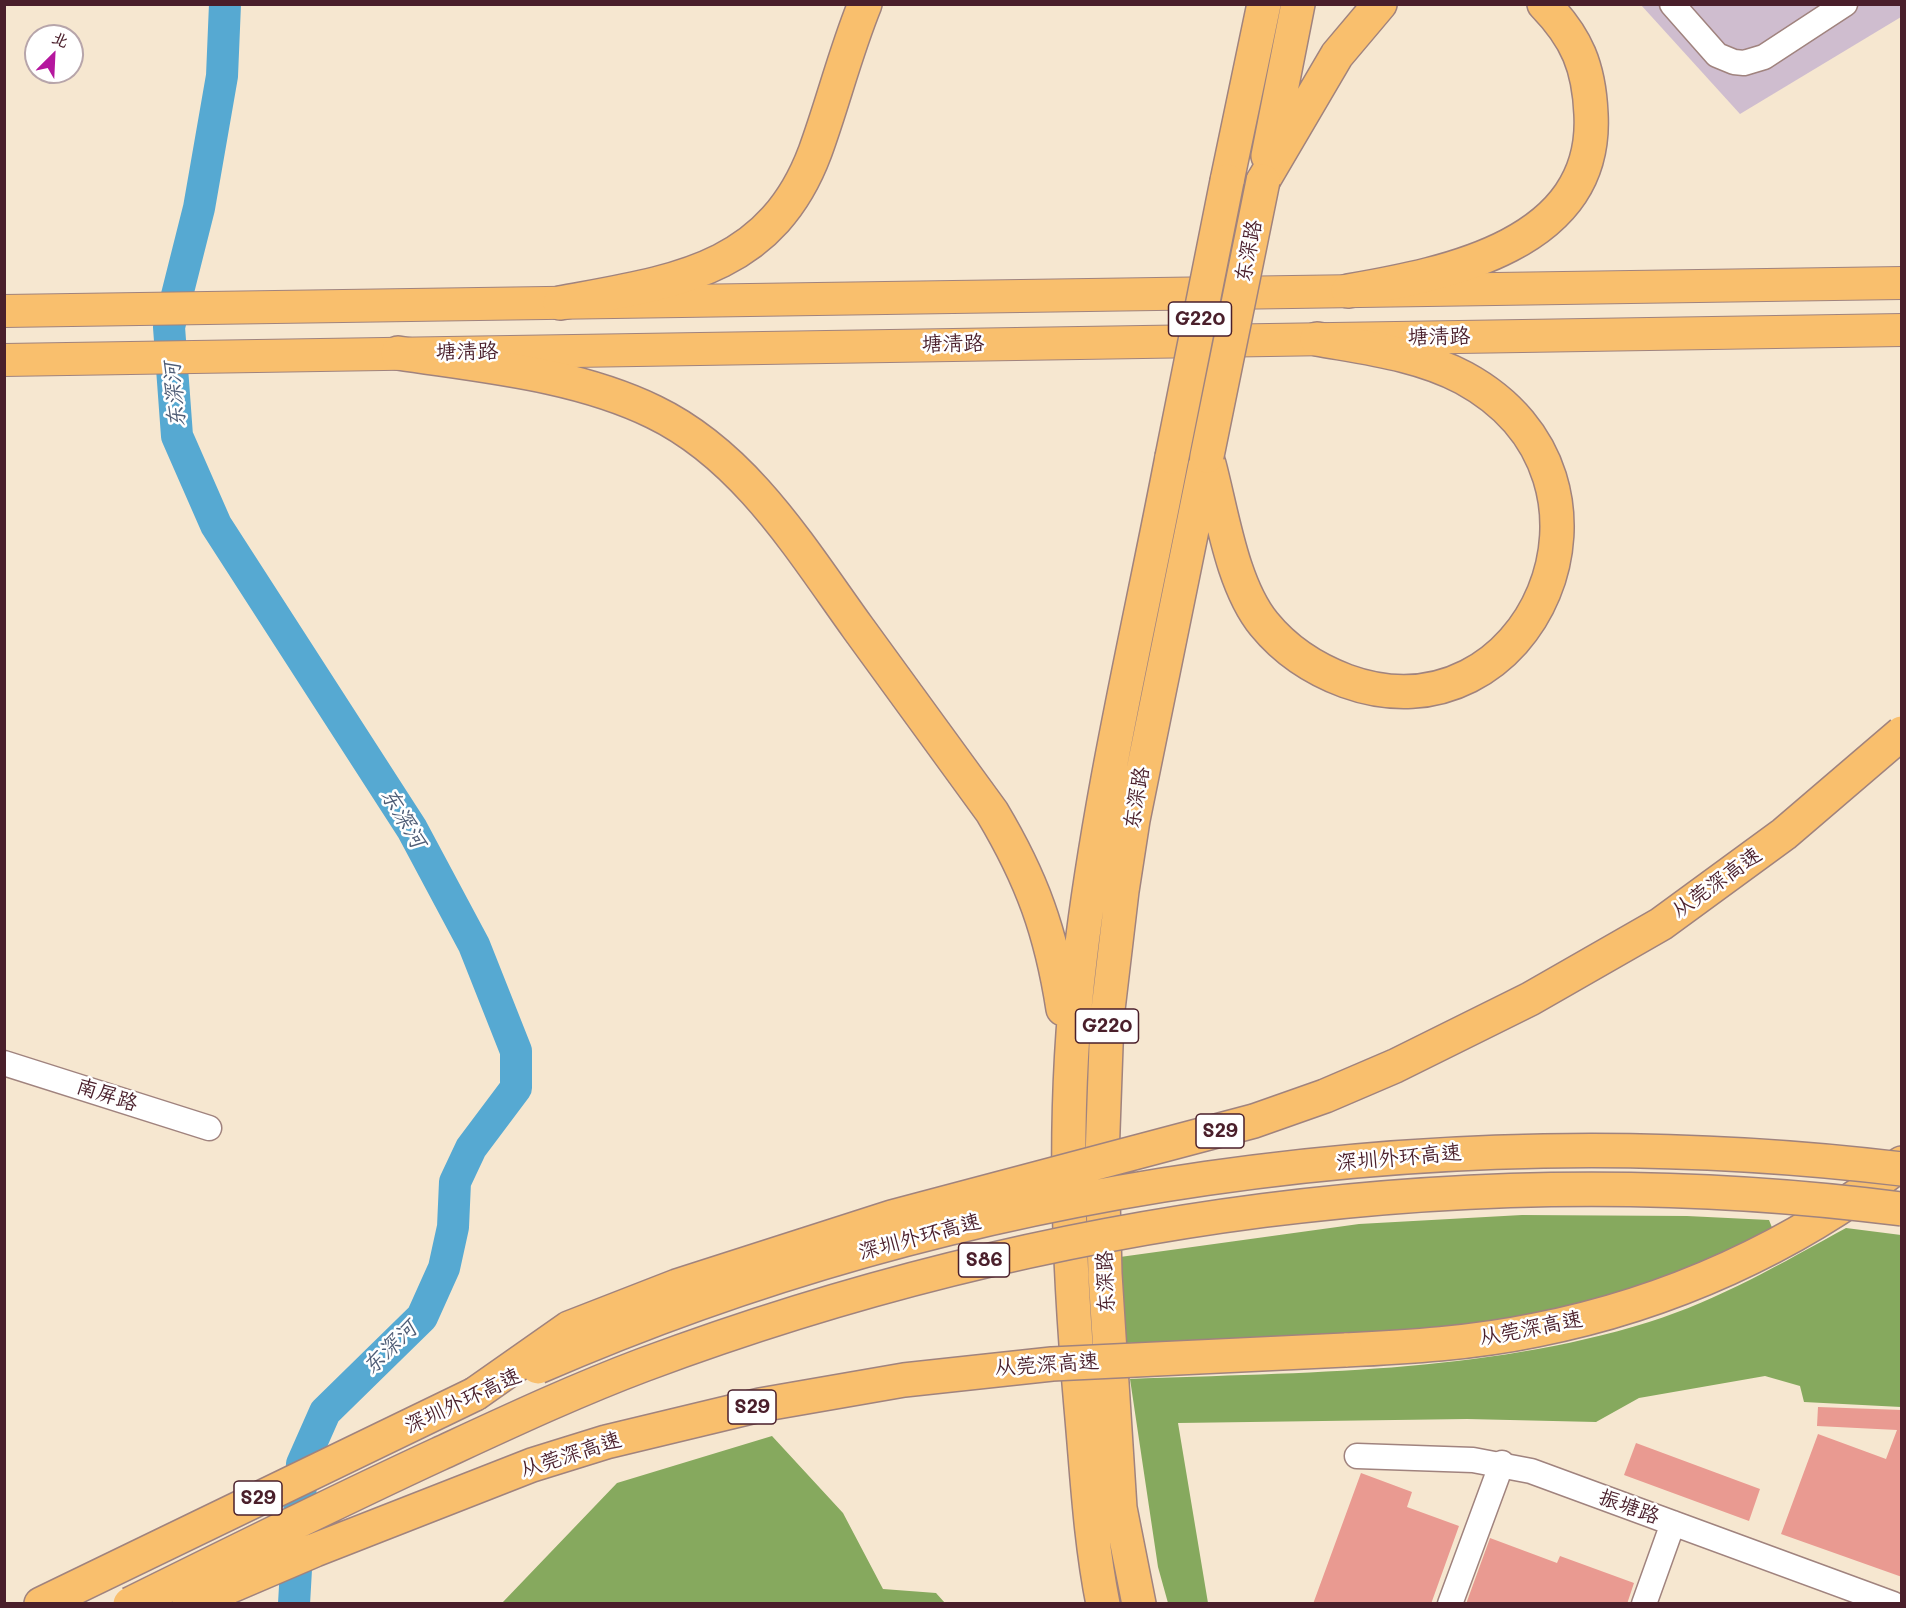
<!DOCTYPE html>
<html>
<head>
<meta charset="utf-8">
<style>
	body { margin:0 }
	#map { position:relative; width:1906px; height:1608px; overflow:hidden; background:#f6e7d0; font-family:Mali,"LXGW WenKai TC",sans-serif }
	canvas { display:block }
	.frame { position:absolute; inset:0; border:6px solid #4a1f2b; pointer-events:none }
	.north { position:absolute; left:24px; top:24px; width:60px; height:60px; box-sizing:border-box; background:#fff; border:2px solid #b7a5aa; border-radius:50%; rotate:24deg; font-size:16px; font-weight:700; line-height:24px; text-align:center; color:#4a1f2b }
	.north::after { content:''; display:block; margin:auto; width:21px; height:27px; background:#b5179e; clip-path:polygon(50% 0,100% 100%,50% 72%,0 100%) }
</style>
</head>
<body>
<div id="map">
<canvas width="1906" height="1608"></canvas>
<div class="frame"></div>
<div class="north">北</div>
</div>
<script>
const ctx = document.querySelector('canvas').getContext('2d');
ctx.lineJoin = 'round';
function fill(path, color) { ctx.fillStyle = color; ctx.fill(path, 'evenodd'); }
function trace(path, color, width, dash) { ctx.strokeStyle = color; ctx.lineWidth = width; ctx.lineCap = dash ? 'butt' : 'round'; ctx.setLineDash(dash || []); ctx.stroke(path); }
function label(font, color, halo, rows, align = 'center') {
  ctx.font = font + ' Mali,"LXGW WenKai TC",sans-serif'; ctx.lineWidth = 5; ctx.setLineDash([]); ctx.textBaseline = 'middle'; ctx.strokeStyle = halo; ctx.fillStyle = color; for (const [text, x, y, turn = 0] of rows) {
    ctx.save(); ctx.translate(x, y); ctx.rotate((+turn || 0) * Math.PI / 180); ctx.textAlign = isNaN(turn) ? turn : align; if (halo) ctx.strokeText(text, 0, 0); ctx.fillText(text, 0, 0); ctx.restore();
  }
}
fill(new Path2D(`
	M1901,4V17L1740,114L1641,5Z`), '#cfbdcf');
fill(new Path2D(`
	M1522,1215L1687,1216L1769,1220L1773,1230L1699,1265L1580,1306L1457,1328L1343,1336L1126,1343L1120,1257L1359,1224Z
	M1846,1228L1901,1235V1407L1804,1402L1800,1386L1765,1376L1639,1398L1596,1422L1467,1419L1178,1423L1208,1603H1168L1158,1567L1130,1379C1303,1372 1482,1374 1649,1322C1719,1300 1782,1263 1846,1228Z
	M772,1436L843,1513L883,1589L936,1593L945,1603H502L617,1483Z`), '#86a95e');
trace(new Path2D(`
	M225,4L222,76L199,208L169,327L177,436L216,525L412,829L474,945L516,1051V1088L471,1148L455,1182L453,1227L444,1268L422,1317L325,1412L302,1464L294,1604`), '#56a9d2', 32);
fill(new Path2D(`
	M1818,1407L1902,1410V1577L1781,1534L1818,1434L1886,1459L1897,1430L1817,1426Z
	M1636,1443L1760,1489L1749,1521L1624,1475Z
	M1361,1473L1412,1492L1407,1507L1459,1526L1431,1604H1313Z
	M1490,1538L1557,1563L1560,1556L1634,1583L1627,1604H1466Z`), '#e99a91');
const minor = new Path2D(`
	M1672,4L1717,55L1734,62L1744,63L1764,57L1845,4
	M4,1063L209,1128
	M1357,1456L1473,1460L1531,1471L1893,1604
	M1450,1604L1502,1463
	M1644,1604L1673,1523`);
const major = new Path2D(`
	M4,311L1902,283
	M4,360L1902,330`);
const highway = new Path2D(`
	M1268,156L1298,4
	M1227,181L1264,4
	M1263,181L1337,55L1380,4
	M1348,291C1447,274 1598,245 1591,114C1589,67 1577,38 1544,4
	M560,303C672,282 770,272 815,152C833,103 845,53 865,4
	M398,353C483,366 576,374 654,412C745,456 801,549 858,628C903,689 947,751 992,812C1032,879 1051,932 1063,1009
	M1209,464C1222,513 1232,585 1264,624C1286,651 1314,669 1346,681C1531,748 1649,479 1464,378C1419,354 1367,348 1317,339
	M1345,1350C1409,1347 1473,1343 1536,1330C1668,1304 1795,1247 1902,1163
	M41,1604L475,1394
	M1103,1604C1090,1539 1087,1473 1081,1407C1068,1259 1062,1108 1080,960C1100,791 1140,624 1172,457
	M1139,1604L1120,1508L1105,1274L1102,1158L1107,1018L1122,891L1133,820L1207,456`);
trace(minor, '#a0837e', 27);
trace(major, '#a0837e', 34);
trace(highway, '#a0837e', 36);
trace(minor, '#fff', 24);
trace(major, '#f9bf6d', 32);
trace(highway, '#f9bf6d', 33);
const highwayBridge = new Path2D(`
	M1207,456L1263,181
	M1172,457L1227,181
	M538,1367C960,1183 1444,1114 1902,1169
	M475,1394L569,1328L677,1286L892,1217L1254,1121L1325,1096L1395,1066L1530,999L1661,924L1784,834L1902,733
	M130,1604C233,1553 335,1502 439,1454C506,1423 574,1391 643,1365C1043,1216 1477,1154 1902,1209
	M189,1604L315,1550L532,1465L606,1442L760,1405L904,1380L1052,1364L1345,1350`);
trace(highwayBridge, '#a0837e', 36, []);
trace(highwayBridge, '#f9bf6d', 33);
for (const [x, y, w] of [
	[1200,319,63],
	[1107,1026,63],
	[1220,1131,48],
	[984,1260,51],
	[752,1407,48],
	[258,1498,48]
]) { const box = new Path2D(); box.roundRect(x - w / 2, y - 17, w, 34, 4.5); ctx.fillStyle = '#fff'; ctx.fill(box); trace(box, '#4a1f2b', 1.5); }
label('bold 20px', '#4a1f2b', null, [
	["G220",1200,319],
	["G220",1107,1026],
	["S29",1220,1131],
	["S86",984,1260],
	["S29",752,1407],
	["S29",258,1498]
]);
label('21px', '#4a1f2b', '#fff', [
	["东深路",1249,251,-79],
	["塘清路",1439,337,-1],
	["塘清路",953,344,-1],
	["塘清路",467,352,-1],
	["东深路",1137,798,-80],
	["从莞深高速",1717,883,-36],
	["南屏路",107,1095,18],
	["深圳外环高速",1399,1158,-5],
	["深圳外环高速",920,1237,-15],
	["东深路",1106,1282,-92],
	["从莞深高速",1531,1329,-11],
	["从莞深高速",1047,1365,-4],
	["深圳外环高速",463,1401,-25],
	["从莞深高速",571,1455,-18],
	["振塘路",1629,1507,20]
]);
label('italic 22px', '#4f5d76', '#fff', [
	["东深河",175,395,-95],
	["东深河",403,818,59],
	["东深河",390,1348,-44]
]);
</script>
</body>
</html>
